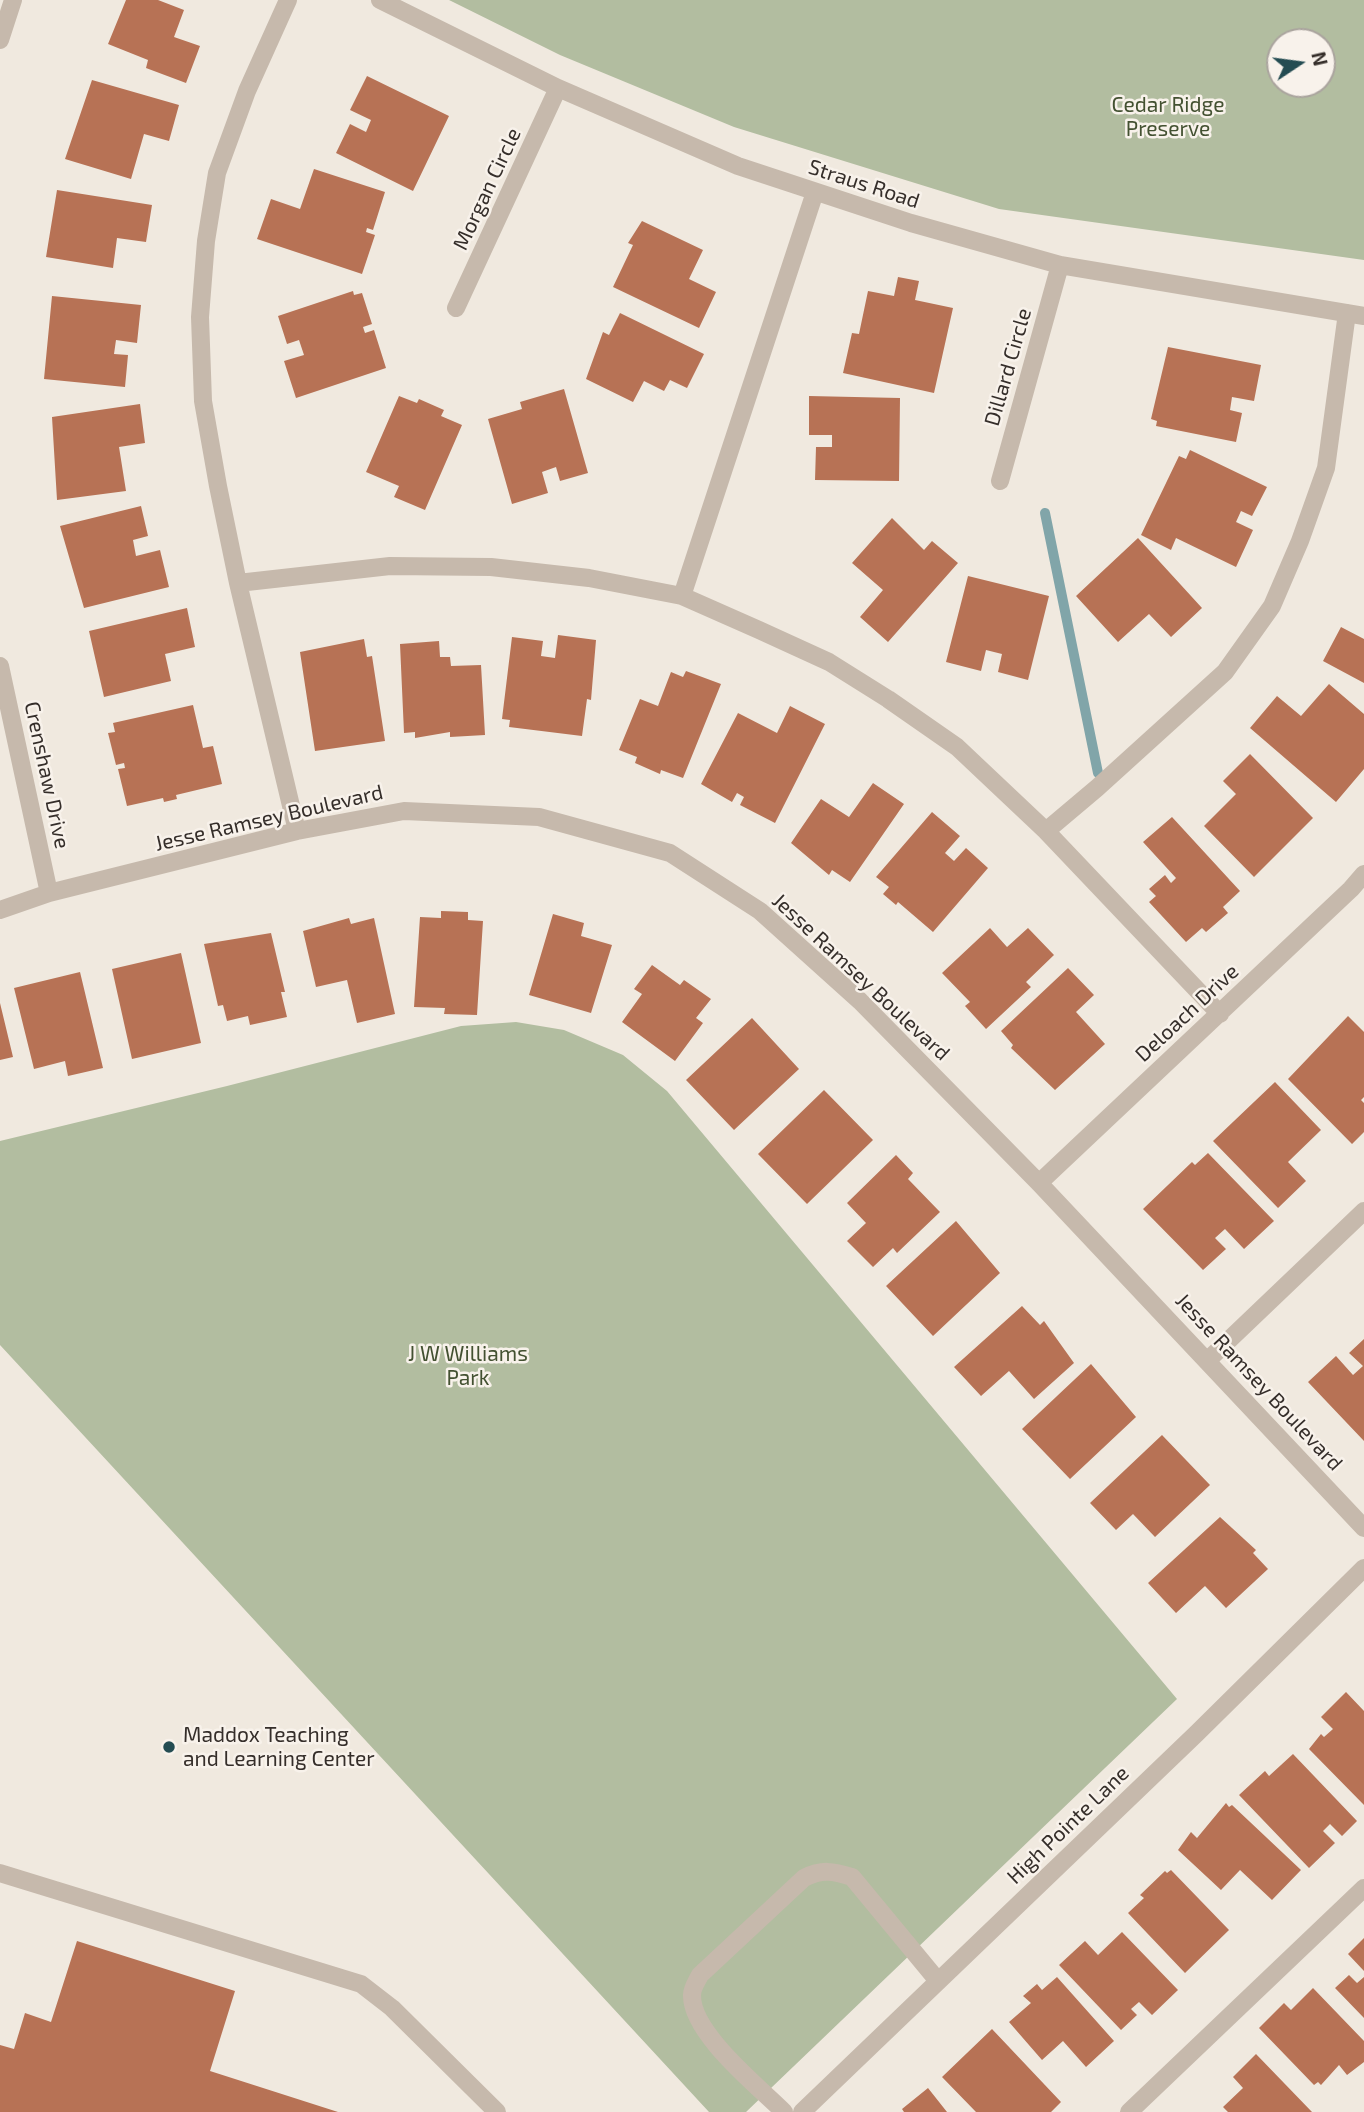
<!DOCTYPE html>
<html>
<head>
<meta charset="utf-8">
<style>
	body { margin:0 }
	#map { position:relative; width:1364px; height:2112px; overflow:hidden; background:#f0e9df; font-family:"Exo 2",sans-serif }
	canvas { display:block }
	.north { position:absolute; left:1266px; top:28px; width:70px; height:70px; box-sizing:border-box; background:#f8f2eb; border:2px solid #aaa49e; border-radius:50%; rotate:77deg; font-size:19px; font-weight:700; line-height:28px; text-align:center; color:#352e2a }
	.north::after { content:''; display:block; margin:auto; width:24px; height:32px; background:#244c52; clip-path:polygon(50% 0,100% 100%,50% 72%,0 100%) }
</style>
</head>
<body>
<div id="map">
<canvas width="1364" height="2112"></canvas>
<div class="north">N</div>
</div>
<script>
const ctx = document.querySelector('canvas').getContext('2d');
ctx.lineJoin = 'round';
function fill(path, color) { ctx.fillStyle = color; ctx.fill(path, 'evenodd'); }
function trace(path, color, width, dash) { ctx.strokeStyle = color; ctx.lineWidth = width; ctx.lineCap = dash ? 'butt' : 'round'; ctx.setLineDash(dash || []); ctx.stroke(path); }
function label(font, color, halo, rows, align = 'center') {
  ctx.font = font + ' "Exo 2",sans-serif'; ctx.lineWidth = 5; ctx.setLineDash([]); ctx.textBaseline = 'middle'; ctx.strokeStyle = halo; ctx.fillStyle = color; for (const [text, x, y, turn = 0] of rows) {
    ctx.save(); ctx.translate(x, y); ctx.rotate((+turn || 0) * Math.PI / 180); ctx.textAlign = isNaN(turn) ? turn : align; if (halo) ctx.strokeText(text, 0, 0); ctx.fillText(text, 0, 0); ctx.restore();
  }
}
fill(new Path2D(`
	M449,0H1364V260L999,209L734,127L560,55ZM1280,42H1322V84H1280Z
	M516,1022L564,1030L623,1055L667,1091L1177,1699L746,2112H709L0,1345V1141L227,1086L461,1026Z`), '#b2bda0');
trace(new Path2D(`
	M1045,513L1098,773`), '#81a5a9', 10);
fill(new Path2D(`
	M126,0H158L184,10L174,37L200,46L186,83L146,68L148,60L108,44Z
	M367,76L449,116L413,191L336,153L350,124L366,132L371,120L350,110Z
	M92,80L179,105L169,141L144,134L131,179L65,159Z
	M314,169L385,192L373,230L367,228L366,232L375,235L362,274L257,239L271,199L300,209Z
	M57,190L152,205L146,242L117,238L113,268L46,257Z
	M642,221L703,250L689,279L716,292L699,328L613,287L633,245L628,243Z
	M898,277L919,281L915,300L953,308L934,393L843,373L852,333L859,334L868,291L894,296Z
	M353,291L354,295L362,293L372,324L363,327L365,333L374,330L386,368L296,398L284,361L304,355L299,340L287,344L278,316Z
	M52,296L141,305L137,343L116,340L114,354L128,355L125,387L44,379Z
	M620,313L704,354L687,388L670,380L664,391L644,381L633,402L586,379L603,332L609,335Z
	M1168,347L1261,365L1254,401L1232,397L1230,410L1242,413L1236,442L1156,426L1157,421L1151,419Z
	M564,389L588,473L560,481L556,467L542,472L548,493L512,504L488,419L522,409L520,402Z
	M399,396L417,403L419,399L444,410L441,416L462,425L425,510L394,497L399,486L366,472Z
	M809,396L900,398L899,481L815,480L816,447H832V435H809Z
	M140,404L145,443L119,447L126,491L57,500L52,417Z
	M1190,450L1267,487L1252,516L1241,511L1236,522L1253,530L1236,567L1176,538L1171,550L1141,535L1179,456L1186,459Z
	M141,506L148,536L133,540L136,556L160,550L169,587L84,608L60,526Z
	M892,518L924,550L932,541L958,563L888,642L860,617L883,590L852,563Z
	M1138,538L1202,608L1171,637L1149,614L1118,642L1076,596Z
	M968,576L1049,596L1028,680L998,672L1002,654L986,650L981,671L946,662Z
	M187,608L195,647L165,654L171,681L104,697L89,631Z
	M1341,627L1364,639V683L1323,661Z
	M558,635L596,640L591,700L587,699L582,736L509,727L510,720L502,719L512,637L543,641L541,656L555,658Z
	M364,639L367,657L372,656L385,741L315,751L300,652Z
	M439,641L440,657H450L451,666L481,665L485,735L450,737V732L415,738V732L404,733L400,644Z
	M686,671L721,684L683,778L661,770L660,774L635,763L637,757L619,750L640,699L658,706L671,672L683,677Z
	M1329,684L1364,714V769L1336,802L1250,728L1277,696L1301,716Z
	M193,705L203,748L213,746L222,784L176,795L177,799L164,802L163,798L127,806L118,769L125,768L124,763L116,765L108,733L115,732L113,723Z
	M790,706L825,724L775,823L740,805L744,797L737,793L732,802L701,784L738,713L777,733Z
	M1250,754L1313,818L1254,877L1204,826L1236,794L1223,781Z
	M873,783L904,804L850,882L832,870L829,875L791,843L821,799L849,817Z
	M932,812L960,836L945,853L954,861L966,848L988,868L933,932L898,902L896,905L883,894L889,887L876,877Z
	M1172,817L1240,891L1223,907L1228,913L1206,932L1202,928L1186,942L1149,902L1156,896L1149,889L1165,875L1171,883L1176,878L1143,842Z
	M441,911L468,912V920L483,921L477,1015L444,1014L445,1008L414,1007L420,917L441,918Z
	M553,914L584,923L581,936L612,945L591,1013L529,995Z
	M349,918L351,924L374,918L395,1014L357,1023L347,980L316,987L303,931Z
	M990,928L1007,947L1028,928L1054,955L1026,982L1031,987L986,1029L965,1006L970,1002L942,973Z
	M271,933L285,992H281L287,1017L250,1025L248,1016L227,1021L223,1005L218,1006L204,944Z
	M181,953L201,1043L132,1059L112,969Z
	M652,965L680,985L684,980L711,999L696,1018L703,1023L675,1061L622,1022L642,994L634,989Z
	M1068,968L1094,995L1076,1012L1105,1044L1055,1090L1011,1048L1013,1045L1001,1031Z
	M80,972L103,1068L68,1076L65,1061L34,1069L14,988Z
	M0,1003L13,1057L0,1060Z
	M1348,1016L1364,1032V1097L1361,1100L1364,1103V1132L1352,1144L1288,1079Z
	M752,1018L799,1069L734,1130L686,1080Z
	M1275,1082L1321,1130L1288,1162L1306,1181L1278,1208L1213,1141Z
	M824,1090L873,1140L807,1204L758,1154Z
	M1208,1153L1274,1221L1244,1249L1225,1229L1215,1238L1226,1249L1203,1270L1143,1209L1192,1162L1195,1165Z
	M896,1155L913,1173L908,1179L940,1212L897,1253L893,1248L873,1267L847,1241L866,1223L847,1203Z
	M956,1221L1000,1273L933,1336L886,1286Z
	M1022,1306L1040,1325L1044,1321L1074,1363L1034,1399L1009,1371L981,1396L954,1367Z
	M1364,1339V1441L1308,1382L1336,1356L1353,1375L1363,1366L1349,1353Z
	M1091,1364L1136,1417L1070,1479L1022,1429Z
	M1162,1435L1210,1485L1155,1537L1133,1514L1116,1530L1090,1503Z
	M1220,1517L1256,1550L1253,1553L1268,1569L1226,1608L1205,1586L1176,1613L1148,1583Z
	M1346,1692L1364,1711V1805L1309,1749L1321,1734L1324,1737L1333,1729L1321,1717Z
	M1293,1754L1357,1821L1342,1836L1330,1824L1323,1831L1335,1843L1309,1868L1239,1795L1265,1771L1269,1776Z
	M1226,1803L1229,1807L1232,1805L1301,1870L1272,1900L1240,1870L1221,1890L1178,1850L1191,1832L1197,1838Z
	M1171,1870L1229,1930L1185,1973L1128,1913L1144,1898L1140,1895L1165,1871L1167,1873Z
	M1122,1932L1178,1990L1152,2015L1139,2002L1131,2009L1137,2015L1121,2030L1059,1965L1085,1941L1098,1955Z
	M1364,1938V1971L1348,1954Z
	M77,1941L235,1991L210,2071L338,2112H0V2045L14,2049L25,2013L51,2022Z
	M1349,1975L1357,1983L1364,1977V2018L1335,1988Z
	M1057,1977L1114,2041L1086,2067L1063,2041L1042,2060L1009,2022L1031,2003L1023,1996L1037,1984L1042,1990Z
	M1313,1988L1364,2041V2062L1347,2075L1339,2065L1321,2085L1318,2082L1314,2085L1259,2028L1284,2003L1291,2010Z
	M992,2029L1061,2102L1051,2112H976L942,2077Z
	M1256,2054L1312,2112H1228L1223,2107L1243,2088L1233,2077Z
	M928,2088L947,2112H904L902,2109Z`), '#b77255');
trace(new Path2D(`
	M288,0L247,91L217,173L206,241L200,317L203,401L218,486L238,583L297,831
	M380,0L558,88L738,166L911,223L1060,265L1364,316
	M0,40L13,0
	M456,308L558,88
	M1000,481L1060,265
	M238,583L390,566L491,567L589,578L682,596L759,630L829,662L888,699L957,747L1046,831L1220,1014
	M682,596L815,192
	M0,666L49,893
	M1046,831L1097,788L1225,672L1272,606L1300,541L1326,468L1347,313
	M0,910L49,893L297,831L404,811L539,817L670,853L760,911L860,1001L1039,1183L1364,1528
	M1039,1183L1351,889L1364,874
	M1208,1360L1364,1211
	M0,1873L361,1984L392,2008L497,2112
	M784,2112C758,2086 691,2033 692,1995C692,1988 697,1981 700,1975L804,1878C822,1869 833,1871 852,1877L938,1981
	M802,2112L1196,1734L1364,1568
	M1129,2112L1364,1888`), '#c6b9ac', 18);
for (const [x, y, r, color] of [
	[169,1747,7,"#244c52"]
]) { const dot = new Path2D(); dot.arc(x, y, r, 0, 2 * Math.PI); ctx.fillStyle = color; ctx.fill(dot); trace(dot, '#f8f2eb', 2.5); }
label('21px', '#435131', '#f8f2eb', [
	["Cedar Ridge",1168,105],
	["Preserve",1168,129],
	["J W Williams",468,1354],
	["Park",468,1378]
]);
label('21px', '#352e2a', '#f8f2eb', [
	["Straus Road",864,184,18],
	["Morgan Circle",487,189,-65],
	["Dillard Circle",1008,367,-74],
	["Crenshaw Drive",47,775,78],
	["Jesse Ramsey Boulevard",269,818,-13],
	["Jesse Ramsey Boulevard",861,977,43],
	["Deloach Drive",1187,1013,-43],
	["Jesse Ramsey Boulevard",1259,1382,47],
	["High Pointe Lane",1068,1825,-44]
]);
label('21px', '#352e2a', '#f8f2eb', [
	["Maddox Teaching",183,1735],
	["and Learning Center",183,1759]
], 'left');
</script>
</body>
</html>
